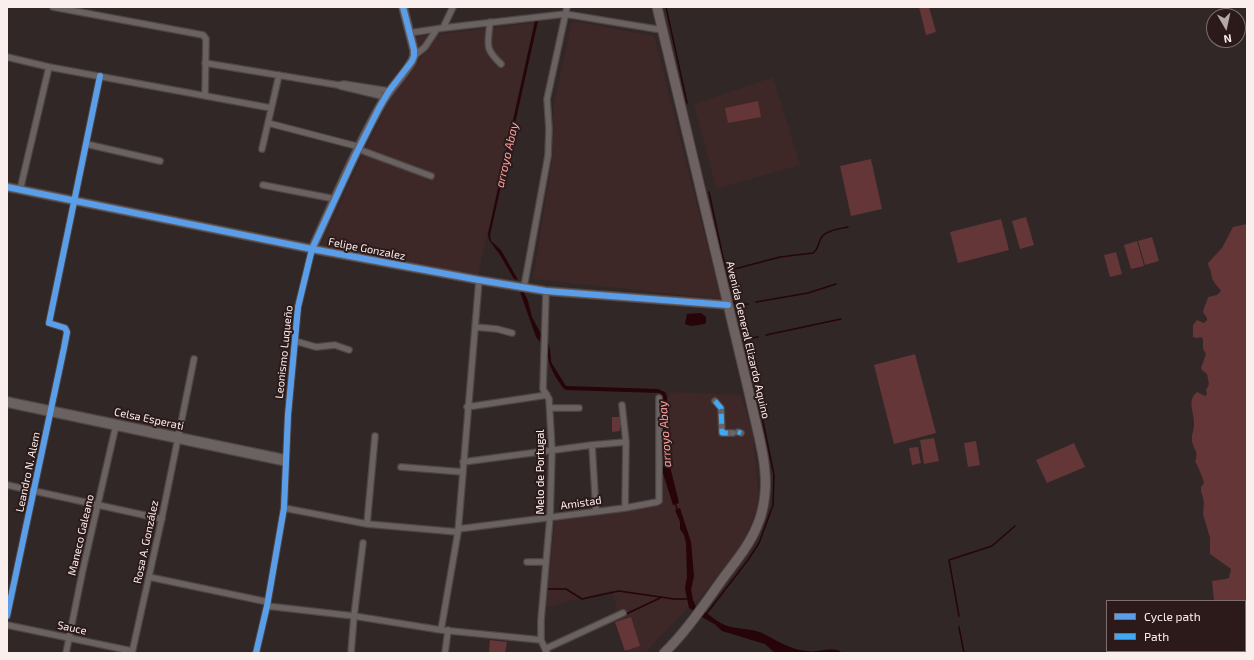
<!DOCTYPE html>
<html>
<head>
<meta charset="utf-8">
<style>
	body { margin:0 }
	#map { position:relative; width:1254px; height:660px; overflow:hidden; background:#312727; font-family:"Exo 2",sans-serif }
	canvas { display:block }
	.frame { position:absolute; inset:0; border:8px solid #fbefee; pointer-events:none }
	.legend { position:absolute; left:1106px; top:600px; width:140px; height:52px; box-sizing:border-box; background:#2b1a19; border:1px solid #7e6f6e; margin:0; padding:5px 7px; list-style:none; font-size:12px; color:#fbefee }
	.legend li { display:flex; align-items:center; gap:8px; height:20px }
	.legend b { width:20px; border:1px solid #7e6f6e }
	.north { position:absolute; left:1206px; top:8px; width:40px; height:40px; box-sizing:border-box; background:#2b1a19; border:1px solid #7e6f6e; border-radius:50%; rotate:171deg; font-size:11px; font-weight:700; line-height:16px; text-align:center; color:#fbefee }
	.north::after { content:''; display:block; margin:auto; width:14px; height:18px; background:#b4a9a8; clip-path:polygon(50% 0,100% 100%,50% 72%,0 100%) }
</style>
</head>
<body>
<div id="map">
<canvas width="1254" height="660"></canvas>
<div class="frame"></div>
<ul class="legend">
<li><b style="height:5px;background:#5a9eea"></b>Cycle path</li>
<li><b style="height:5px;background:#3fa9f5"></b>Path</li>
</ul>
<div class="north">N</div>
</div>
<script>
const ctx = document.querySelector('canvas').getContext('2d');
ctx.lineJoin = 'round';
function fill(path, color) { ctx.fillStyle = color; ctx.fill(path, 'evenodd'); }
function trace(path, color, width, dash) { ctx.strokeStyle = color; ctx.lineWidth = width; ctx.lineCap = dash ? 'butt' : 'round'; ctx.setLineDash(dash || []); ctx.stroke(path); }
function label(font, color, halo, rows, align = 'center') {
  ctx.font = font + ' "Exo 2",sans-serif'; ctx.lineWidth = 4; ctx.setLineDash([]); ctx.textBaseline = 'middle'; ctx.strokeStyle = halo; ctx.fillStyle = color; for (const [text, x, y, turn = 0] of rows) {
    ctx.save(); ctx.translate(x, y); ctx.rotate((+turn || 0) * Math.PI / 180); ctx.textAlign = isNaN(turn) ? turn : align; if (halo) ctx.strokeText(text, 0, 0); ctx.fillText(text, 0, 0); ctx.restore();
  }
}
fill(new Path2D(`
	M572,21L654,36L721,299L533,279L552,161L554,103Z
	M534,23L478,276L320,246L361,158L392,96L422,56L416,37Z
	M773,77L800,165L716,189L694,104Z
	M669,392L741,395L753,434L759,504L743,545L699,599L690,606L645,653H628L612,590L545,608L555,521L661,505L662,452Z`), '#3d2727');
fill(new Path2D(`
	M919,7H929L936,32L926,35Z
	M758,101L761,117L728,123L725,108Z
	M871,159L882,209L851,216L840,166Z
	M1026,217L1034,245L1020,249L1012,221Z
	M1001,219L1009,250L958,263L950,232Z
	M1247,224V653H1221V651H1245V601H1214L1212,581L1225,579L1229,578L1231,569L1210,554V538L1203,514L1204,502L1201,491V487L1204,483C1203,479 1198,465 1195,462C1199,451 1194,451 1192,441C1191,436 1194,430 1194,425C1195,413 1186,401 1197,392L1205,396L1207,394L1206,390L1209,384L1207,374L1202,370L1201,368L1206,354L1203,349V339L1201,337L1197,338L1193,337V325L1197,320L1204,323L1207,320V318L1203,312C1204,306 1207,303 1208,297L1217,295L1221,291C1216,284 1212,282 1211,273C1211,269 1208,267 1208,263L1222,248L1233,227Z
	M1152,237L1159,261L1145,265L1138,241Z
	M1137,241L1144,266L1131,269L1124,245Z
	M1116,252L1122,274L1110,277L1104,255Z
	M915,354L936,433L894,444L874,365Z
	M612,417H620V431L612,432Z
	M934,438L939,461L924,464L920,440Z
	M976,441L980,465L968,467L964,443Z
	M1074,443L1085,467L1047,483L1036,460Z
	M918,447L921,463L912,465L909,448Z
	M631,617L640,646L625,651L615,622Z
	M490,640L507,642L505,653H489Z`), '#643637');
fill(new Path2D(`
	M535,21H538L490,235L491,241L501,250L518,280L514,279L500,255L489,240L488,234Z
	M519,289L523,290L528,301L532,317L541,334L540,342L536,337Z
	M701,313L706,317V321L705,324L691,326L685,324L687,314Z
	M548,343L550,349L551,362L566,386L658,389L665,392L667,397L665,452L668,458L679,503L673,505L661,467L663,398L660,393L566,390L563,388C552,372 546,362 548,343Z
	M680,508L691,542L694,576L691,590L693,600L696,607L694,611L689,608L686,594L685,587L687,577L686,543L684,535L680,529V522L675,510Z
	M704,611C712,617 721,625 731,627C741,629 754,629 764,634C778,641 791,650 807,651C819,653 827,647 840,651L842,653H775L765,644L722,631L716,625L700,616Z`), '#260407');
trace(new Path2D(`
	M666,7L687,103
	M709,192L722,253L751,367
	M727,271L780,257L813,253L816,250C818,247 819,242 821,238C826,230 840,229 848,227
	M756,302L808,293L836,284
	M736,306L748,304
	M766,335L841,319
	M745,339L758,337
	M675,503L678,511
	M548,589H566L582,599L619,591L674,599H687
	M707,613L748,560L759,543L773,505L774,475L760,407L757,385
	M624,615L660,598
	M959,616L949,560L992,546L1015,526
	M959,627L964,653`), '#260407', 1.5);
const street = new Path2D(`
	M53,7L203,35L206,39L205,96
	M490,22C488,45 484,48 501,64
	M443,28L453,7
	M409,33L443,28L565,14L662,30
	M414,56L425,47L437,29
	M7,57L49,67L271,108
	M205,63L338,85L344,84L389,91
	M340,86L386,97
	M268,123L360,147
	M86,144L160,161
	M262,149L279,75
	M358,149L431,176
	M263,185L335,199
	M20,190L49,67
	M524,287L548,156L549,129L547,99L567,7
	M546,291L543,389L549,399L552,451L550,517L541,620V640L547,653
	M475,327L497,329L512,333
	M295,341L316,347L335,345L349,350
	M7,400L286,458
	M715,401L721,408L722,433H733
	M7,404L286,463
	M622,405L626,442L625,508
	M467,407L547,395
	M550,408H579
	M738,432L741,433
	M592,445L596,511
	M463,462L592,445L626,442
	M401,467L463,472
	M7,485L162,519
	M284,508L367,524L458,532
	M367,524L375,436
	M458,529L625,508L657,502L659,501V398
	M527,562H546
	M149,577L268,602
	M267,606L354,616L441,630L541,640
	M7,616L64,348L67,332L65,328L49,323L100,76
	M7,625L132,651
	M441,630L458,532L479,280
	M545,649L623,613
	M66,653L83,569L116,425
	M132,653L161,522L194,359
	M256,653L267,606L284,508L288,415L298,307L312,249
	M351,653L354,616L363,543
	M445,653L448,630`);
const secondary = new Path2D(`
	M7,187L312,249L479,280L546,291L728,305
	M312,249C335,199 356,148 383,101C392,86 404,75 412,61L414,56V50L403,7`);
const primary = new Path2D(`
	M657,7L750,397C756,427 768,463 765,493C764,505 762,515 757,526C750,544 736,561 724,577C705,603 687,631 664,653`);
trace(street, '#4e4545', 8);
trace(secondary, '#4e4545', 10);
trace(primary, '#4e4545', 11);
trace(street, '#696261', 5.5);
trace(secondary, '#675d5d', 8);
trace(primary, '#6d6161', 9);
trace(new Path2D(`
	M715,401L721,408L722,433H733
	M738,432L741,433`), '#3fa9f5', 5, [10, 5]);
trace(new Path2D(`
	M7,187L312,249L479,280L546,291L728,305
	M7,616L64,348L67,332L65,328L49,323L100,76
	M256,653L267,606L284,508L288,415L298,307L312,249L355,156L379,108L389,91L412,61L414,56V50L403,7`), '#5a9eea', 6);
label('11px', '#fbefee', '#2b1a19', [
	["Felipe Gonzalez",367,249,11],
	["Avenida General Elizardo Aquino",748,340,77],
	["Leonismo Luqueño",284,352,-84],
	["Celsa Esperati",149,419,12],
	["Leandro N. Alem",28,472,-78],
	["Melo de Portugal",540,472,-90],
	["Amistad",581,503,-8],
	["Maneco Galeano",81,535,-77],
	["Rosa A. González",146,542,-78],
	["Sauce",72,628,12]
]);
label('italic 12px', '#fda1a1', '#2b1a19', [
	["arroyo Abay",507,155,-77],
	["arroyo Abay",665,434,-94]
]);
</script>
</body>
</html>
